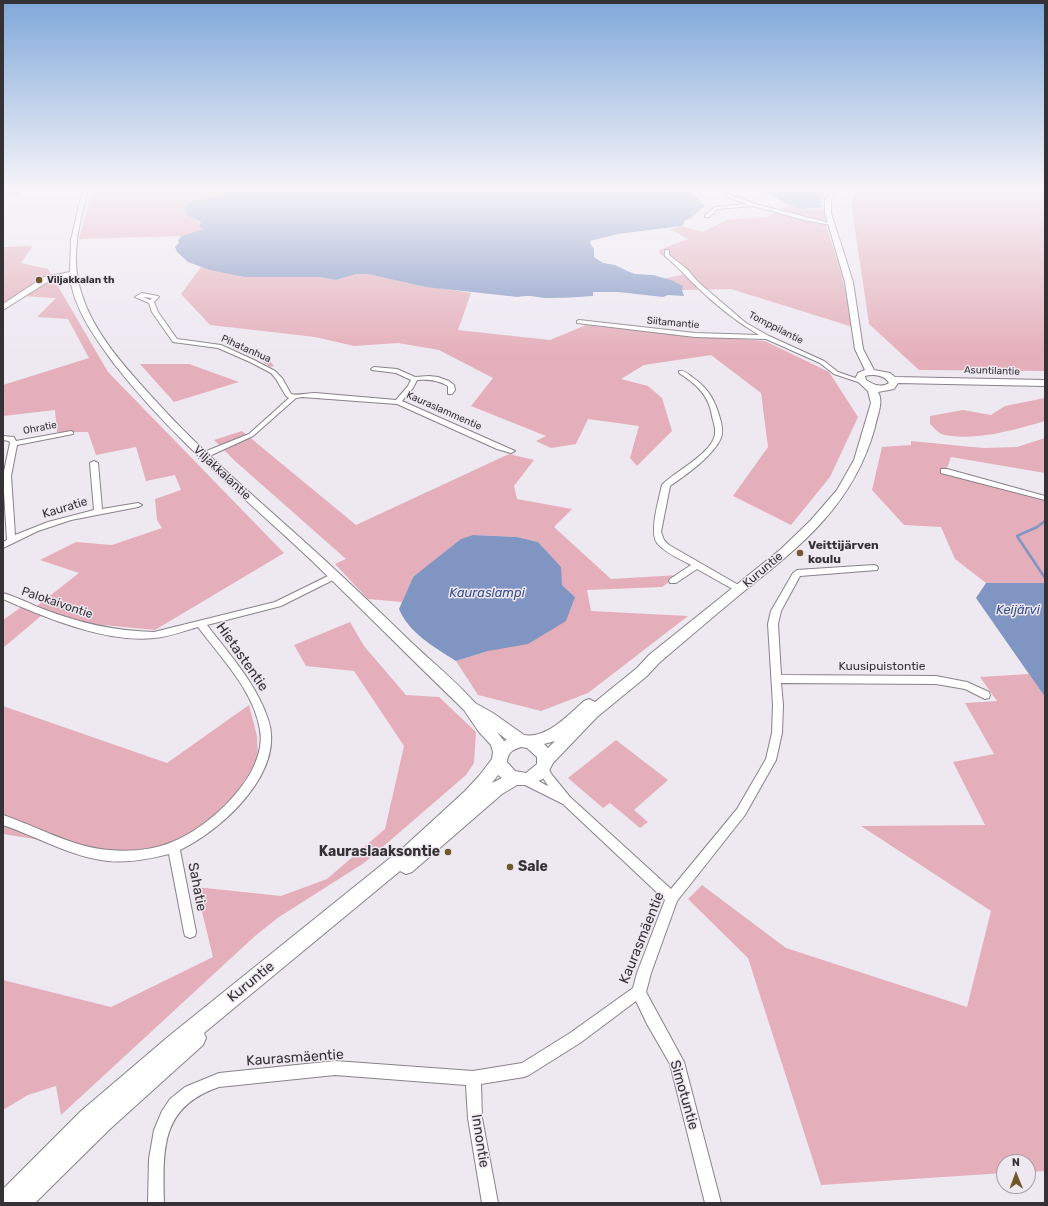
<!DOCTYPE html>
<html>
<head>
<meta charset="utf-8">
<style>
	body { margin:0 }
	#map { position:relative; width:1048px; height:1206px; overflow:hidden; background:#eee8f1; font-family:Rubik,sans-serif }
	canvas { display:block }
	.frame { position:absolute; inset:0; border:4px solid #353236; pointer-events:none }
	.north { position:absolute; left:996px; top:1154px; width:40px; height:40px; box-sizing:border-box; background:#eee8f1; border:1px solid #a49fa6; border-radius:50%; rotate:359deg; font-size:11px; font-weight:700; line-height:16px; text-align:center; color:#353236 }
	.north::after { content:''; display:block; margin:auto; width:14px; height:18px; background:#725729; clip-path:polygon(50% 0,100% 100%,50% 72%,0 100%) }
</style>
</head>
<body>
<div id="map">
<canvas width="1048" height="1206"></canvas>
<div class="frame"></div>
<div class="north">N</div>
</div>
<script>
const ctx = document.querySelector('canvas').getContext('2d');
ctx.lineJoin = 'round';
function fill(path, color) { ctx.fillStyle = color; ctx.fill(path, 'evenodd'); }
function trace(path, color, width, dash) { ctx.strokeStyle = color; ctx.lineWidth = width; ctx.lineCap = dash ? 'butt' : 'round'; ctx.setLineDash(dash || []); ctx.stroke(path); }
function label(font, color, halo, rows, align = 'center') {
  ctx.font = font + ' Rubik,sans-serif'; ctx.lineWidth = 3; ctx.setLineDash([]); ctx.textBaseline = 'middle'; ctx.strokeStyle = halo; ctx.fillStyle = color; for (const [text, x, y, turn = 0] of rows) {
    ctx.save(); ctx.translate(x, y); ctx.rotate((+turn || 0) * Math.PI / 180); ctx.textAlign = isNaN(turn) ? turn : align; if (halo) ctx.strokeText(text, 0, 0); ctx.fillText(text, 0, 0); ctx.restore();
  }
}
fill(new Path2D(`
	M3,188H24L20,195L3,198Z
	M93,188H252L237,190L220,196L200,198L184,208C188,219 199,218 204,229L203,231L182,236L79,239Z
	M858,188H1045V371L919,370L869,324L851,202Z
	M790,205L802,209L825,208L826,225L841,272L853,327L731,289L682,290L671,280L663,279L685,274L659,253V250L688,239L670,229L681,226L703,232L729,219L767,217Z
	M30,246L32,247L21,263L48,269L108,372L284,553L155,630L83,623L48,610L3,648V620L27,603L37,606L79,573L40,560L76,542L112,545L162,528L157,520L155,499L181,490L175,475L146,481L136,447L96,455L88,432H57L55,410L3,416V385L89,358L68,319L37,317L56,298L20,296L3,309V247Z
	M201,267L244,277H320L336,280L356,274H368L397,279L403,282L471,293L458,330L550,340L586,325L765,341L829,372L858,417L830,477L791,525L733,496L768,447L761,393L711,355L644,365L621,379L648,386L662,398L672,431L637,466L630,458L639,426L588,419L576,444L551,448L536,441L546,436L471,406L493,378L439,350L398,343L354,346L315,337L210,325L181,294Z
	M238,346C252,348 265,353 274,366L270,367L257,357L233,348Z
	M140,364H189L239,382L174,402Z
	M1045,398V421C1014,430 977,441 945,435C939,434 934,428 930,424V416L963,410L991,415L1005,406Z
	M242,431L356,525L509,454L534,460L514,486L517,499L572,509L554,527L611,579L679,575L662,587L587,590L591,611L688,616L588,693L541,711L478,695L456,661L488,651L575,597L562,585L560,567L538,542L517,537L473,535L413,577L402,602L368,599L335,564L346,559L235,461L214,440Z
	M1045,438V473L951,457L945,474L1038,498H1045V583H986L955,559L941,527L904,525L872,490L882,447L911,445V441L983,448L1017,447Z
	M350,622L364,646L406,695L439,697L476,732L474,763L466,775L364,863L279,917L255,936L61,1115L56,1086L28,1095L3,1110V980L111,1007L213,957L196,887L281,896L327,879L385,829L404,746L354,671L306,666L294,645Z
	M1029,674L1045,697V1171L1028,1172V1162H1004V1173L821,1185L748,958L688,899L702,885L786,948L967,1007L991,911L861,826L985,825L953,762L994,754L965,703L997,701L980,677Z
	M249,705L257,736L258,759L237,792L203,826L171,844L122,853L3,834V706L167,763Z
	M616,740L668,780L634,810L648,822L640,828L610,803L603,808L568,778Z`), '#e4afba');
fill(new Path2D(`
	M252,188H704L692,192L705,206C696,212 693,218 684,221V224L681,226L618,234L590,241L591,245L594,248V257L603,263L615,265L627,271L635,274L653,275L671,280L683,286L682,290L684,296L668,295L663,297L618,292H593V296C578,297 564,298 549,298C537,298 532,294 518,297L426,287L368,274H356L336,280L320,277H244L210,270L188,262L177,252L175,247L179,243L178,240L182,236L204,229L199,226L201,222L187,215L184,208L190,203L200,198L220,196L237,190Z
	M742,188H826L820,201L822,207L802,209L779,200L771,195Z
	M473,535L517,537L538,542L561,567L562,585L575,597L566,621L528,644L488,651L456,661C434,647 409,633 399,609L413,577L461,539Z
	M986,583H1045V697L976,598Z`), '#8195c2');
trace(new Path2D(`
	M1045,521L1037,527L1017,536L1045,578`), '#8195c2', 2.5);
const street = new Path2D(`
	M726,191L731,195L756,204L833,224L831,225L804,220L753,206L718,209L709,217H705V215L715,207L747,204L727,197L724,192Z
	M665,250H669V255L687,269L698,282L746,323L769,336L824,361L838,372L864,381L861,383L834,374L820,363L766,339L695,337L577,323V321L579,320L695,333L759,335C737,322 712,302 694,284C684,274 676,265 665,256Z
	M142,293L158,296L159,297L154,302L158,312L177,339L221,345L254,360L275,371L282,378L291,394C297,396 308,393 315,393L396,400L408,386L411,380L396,373L372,370L371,369L374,367L397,369L415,377L429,376L438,377L449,381L454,385L455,390L452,394H448V386C438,380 428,379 417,380L413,388L402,401L515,451L511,453L497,449L397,404L302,397L296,398L253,436L205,458H199V454L249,434L289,398L286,396L276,379L271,373L250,362L218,348L173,342L152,312L149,303L135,297ZM143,297L152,298L150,300Z
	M679,371C684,370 688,374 692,377C710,389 716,403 721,422C722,428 723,433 721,438C713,456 686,475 670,486L661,532L664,540L669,545L742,587L743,589L742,591H736L697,569L676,583H670L669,581L670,579L691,565C680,559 665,553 657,543C649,532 659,499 662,485C674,472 713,453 715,434C716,428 713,421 712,416C709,395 696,384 679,373Z
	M71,431L73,432V434L17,445L11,476L15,535L48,522L94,510L90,463L94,461L98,463L102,509L138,503L142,505L138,507L71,520L38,531L3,548V542L7,540L3,476L10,443L9,441L3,440V436L14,437L16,441Z
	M941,469H947L1045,496V500L941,473Z
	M874,565L877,566L878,568L877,570L800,576L781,611L778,624L781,675L936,676L967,682L989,692L990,695L989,698L985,699L965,689L936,684L781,683L783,705L782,733L776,760L745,815L677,901L651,973L646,992L684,1062L721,1203H705L670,1064L647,1024L636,1001L580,1043L529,1075L524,1077L481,1084L482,1118L498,1203H482L468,1118L466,1085L335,1075L219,1087C160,1107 163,1149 164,1203H148L149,1159L154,1130L162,1111L170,1099L185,1087L219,1073L335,1061L473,1071L522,1063L570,1033L633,988L637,973L665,900L563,804L519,782L517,779L519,776C528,773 540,782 548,786L538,769L539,766L543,765L547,766L552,775L570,797L671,889L737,809L766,759L772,733L773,705L768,624L771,611L793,573L797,570Z
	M334,573L337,574L338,576L337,578L281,606L207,625C229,654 256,683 268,719C286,772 223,829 180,850L196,932L195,936L190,938L185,936L184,932L169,854C149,859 129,863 108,861C71,857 38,837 3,825V815C38,827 72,847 109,850C129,852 153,850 172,842C209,828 268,774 260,730C254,691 221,658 198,627C184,631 168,637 154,638C106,643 46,618 3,599V593C17,597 30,604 43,609C79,623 115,631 154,632L275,602Z`);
const secondary = new Path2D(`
	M83,188H89C79,221 70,258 81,292C93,333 126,368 153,398C204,455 261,502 317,553C349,582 380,612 411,642C432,662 456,681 475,703L493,713L524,735C547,739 568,715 584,701L589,699L595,702L637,668L649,655L781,549L811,520L837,490L854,460L871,403L868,391L855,379L858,373L865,370L855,349L845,282L825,213V200L832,188H838L831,200V213L853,282L863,349L874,370L890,373L895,377L1045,380V386L898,383L894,389L878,392C884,402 877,416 875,427C854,504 802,545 743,592C715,615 687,639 659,663L647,676L597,717L553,763L545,778L529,785H517L502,794L412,872L406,874L400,871L204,1033L206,1038L203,1045L111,1128L35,1203H3V1189L81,1111L169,1036L405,846L464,792L479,776L492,759L493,752L491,745L479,732L464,710C412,660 362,609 310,559C243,496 172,438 115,365C96,339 74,310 70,277L49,281L3,310V304L44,277L70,272L71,240ZM865,376C873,374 885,375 889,383C881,388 874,385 866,380ZM497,732L507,740L504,741ZM555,741L548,748L544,744ZM521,747L527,748L537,757V764L526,773L515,771L507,762C508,752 512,750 521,747ZM498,775L502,778L492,783Z`);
trace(street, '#88828a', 2);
trace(secondary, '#88828a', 2);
fill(street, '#fff');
fill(secondary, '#fff');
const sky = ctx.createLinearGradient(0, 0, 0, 357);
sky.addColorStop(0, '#7fa8d9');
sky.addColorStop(0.53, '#f7f5f9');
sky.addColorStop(1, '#f7f5f900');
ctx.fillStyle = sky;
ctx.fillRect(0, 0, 1048, 357);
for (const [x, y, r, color] of [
	[39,280,4,"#725729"],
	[800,553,4,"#725729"],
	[448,852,4,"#725729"],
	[510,867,4,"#725729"]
]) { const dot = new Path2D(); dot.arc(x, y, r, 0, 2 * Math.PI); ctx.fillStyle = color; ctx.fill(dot); trace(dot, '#eee8f1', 1.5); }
label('bold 10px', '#353236', '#eee8f1', [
	["Viljakkalan th",47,280]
], 'left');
label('10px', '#353236', '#eee8f1', [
	["Siitamantie",673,323,5],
	["Tomppilantie",776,328,27],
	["Pihatanhua",246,349,24],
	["Asuntilantie",992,371,2],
	["Kauraslammentie",444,411,24],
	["Ohratie",40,428,-11]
]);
label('12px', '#353236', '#eee8f1', [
	["Viljakkalantie",222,473,43],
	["Kauratie",65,508,-17],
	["Kuruntie",763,570,-40],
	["Palokaivontie",57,603,19],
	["Kuusipuistontie",882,667]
]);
label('bold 12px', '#353236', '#eee8f1', [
	["Veittijärven",808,546],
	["koulu",808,560]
], 'left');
label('italic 13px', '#384f8a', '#eee8f1', [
	["Kauraslampi",487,593],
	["Keijärvi",1018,610]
]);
label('14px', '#353236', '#eee8f1', [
	["Hietastentie",242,657,55],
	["Sahatie",197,887,79],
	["Kaurasmäentie",642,938,-68],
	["Kuruntie",251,982,-39],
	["Kaurasmäentie",295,1058,-4],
	["Simotuntie",684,1095,74],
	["Innontie",480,1141,81]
]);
label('bold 14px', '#353236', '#eee8f1', [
	["Kauraslaaksontie",440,852],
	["Sale",518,867,"left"]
], 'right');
</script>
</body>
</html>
